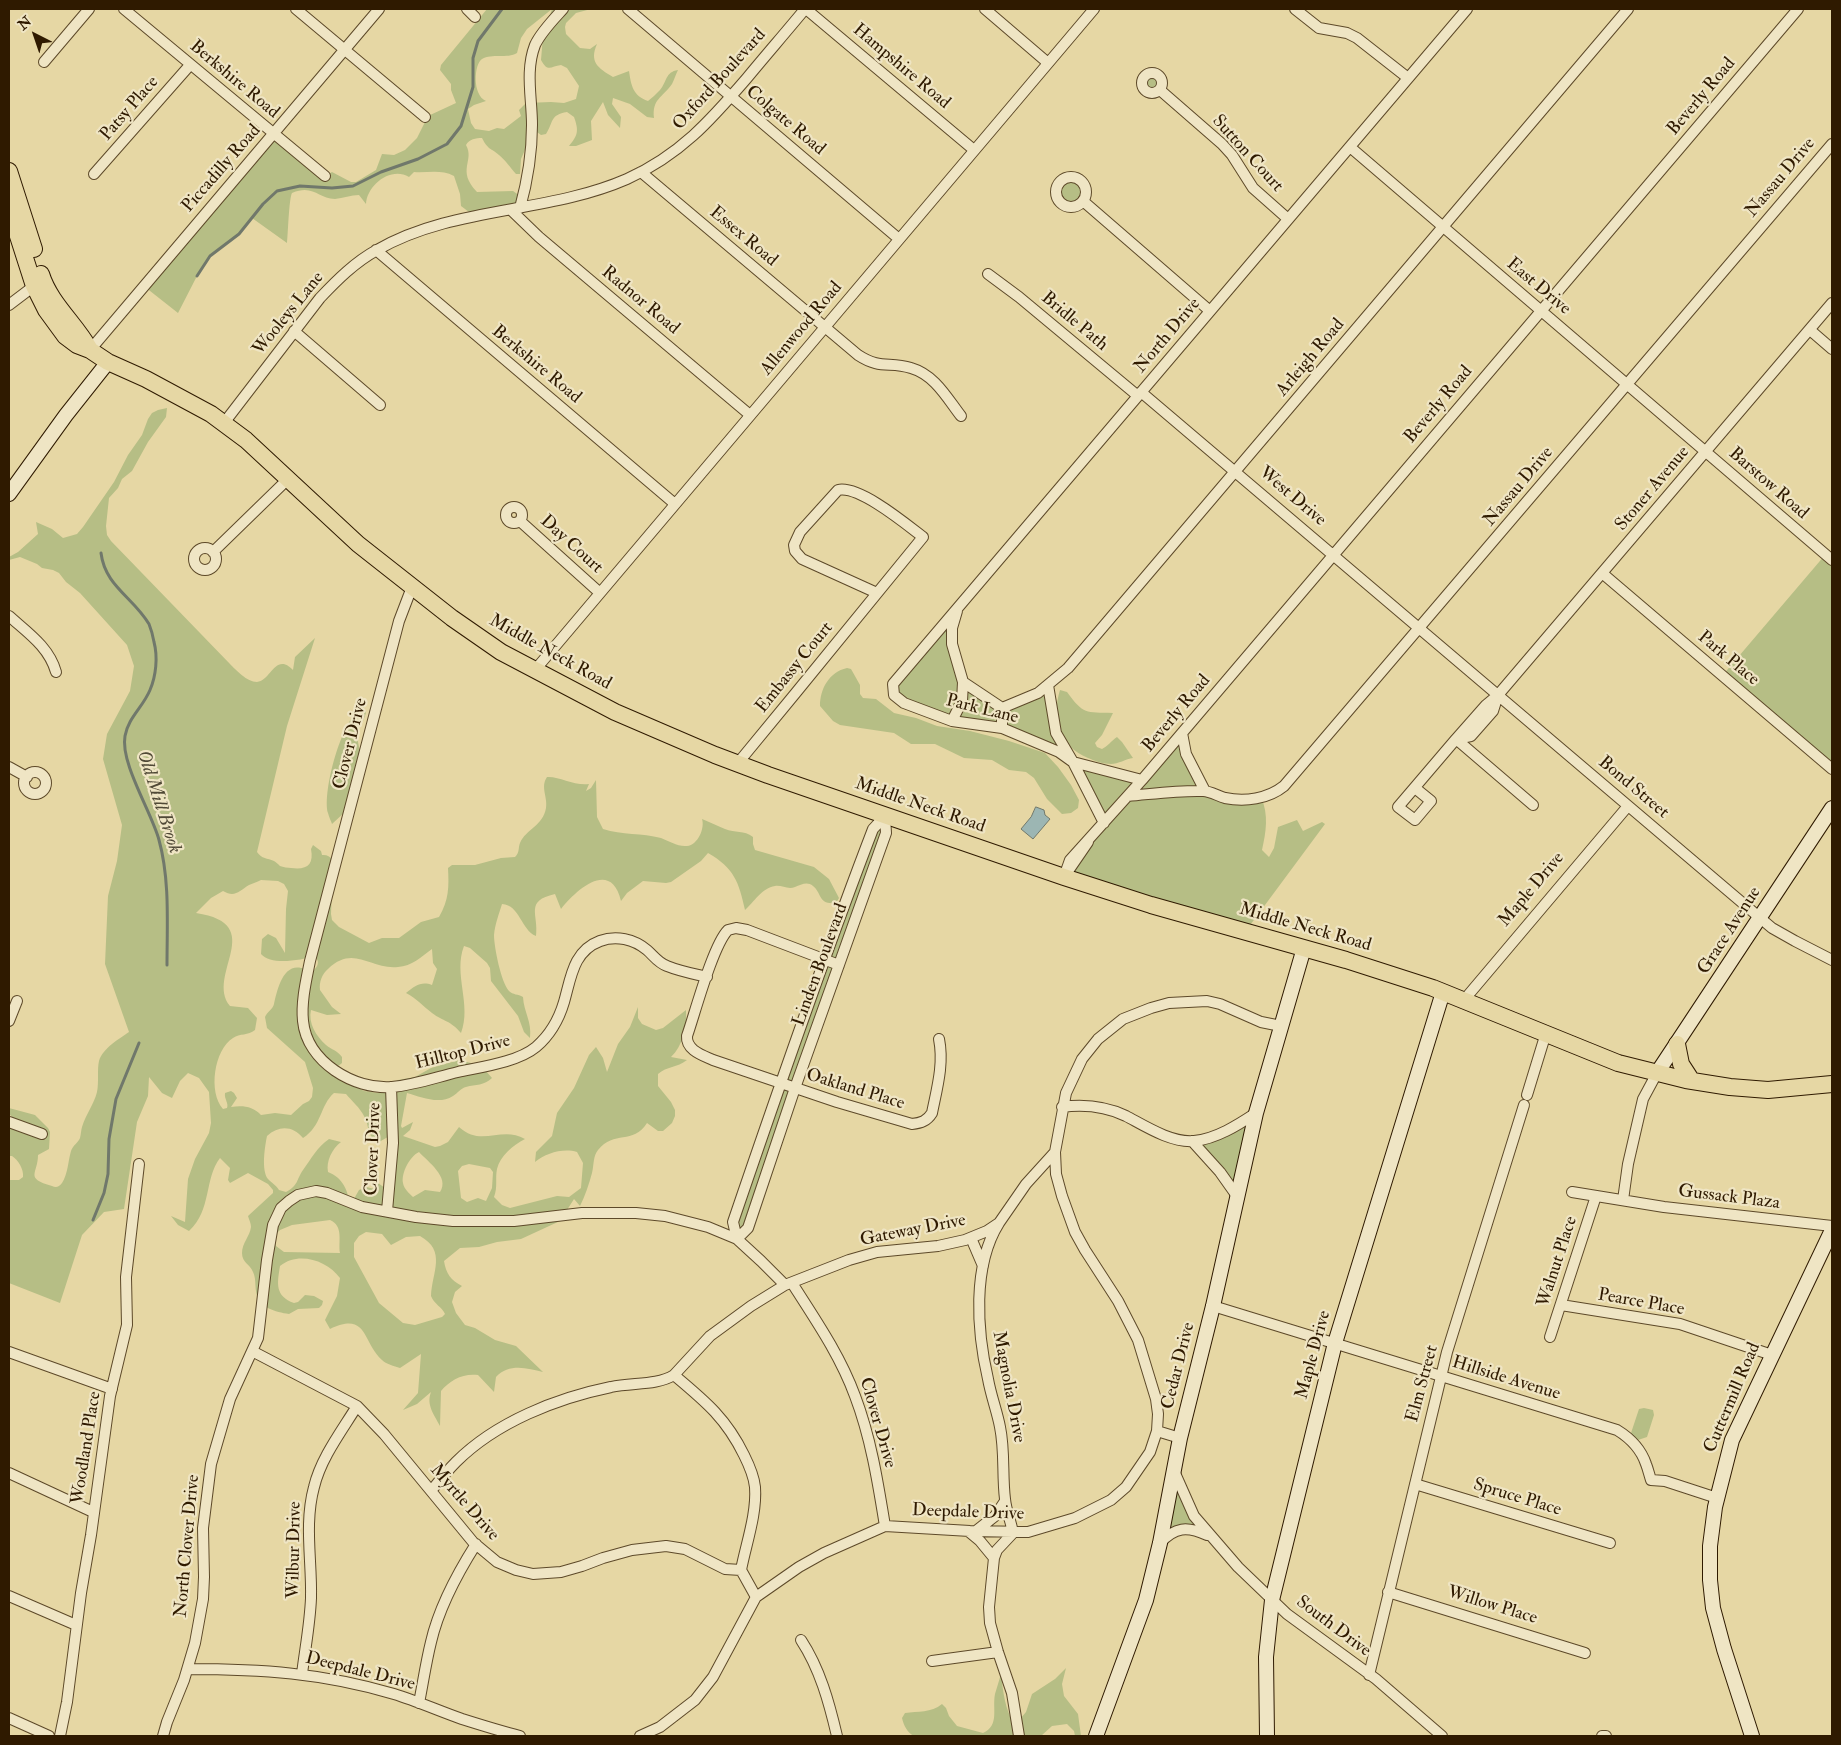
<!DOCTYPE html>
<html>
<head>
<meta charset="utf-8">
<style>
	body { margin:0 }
	#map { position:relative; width:1841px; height:1745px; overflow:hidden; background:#e6d7a4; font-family:"IM FELL Double Pica",serif }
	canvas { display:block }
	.frame { position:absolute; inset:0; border:10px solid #2f1a00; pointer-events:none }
	.north { position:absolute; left:10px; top:10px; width:50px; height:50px; -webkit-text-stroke:4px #efe5c4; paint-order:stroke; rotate:319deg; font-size:14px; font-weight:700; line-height:20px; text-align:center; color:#2f1a00 }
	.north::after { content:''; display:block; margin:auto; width:18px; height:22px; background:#2f1a00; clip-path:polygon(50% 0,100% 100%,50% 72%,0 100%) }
</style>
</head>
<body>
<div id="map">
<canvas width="1841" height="1745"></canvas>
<div class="frame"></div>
<div class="north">N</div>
</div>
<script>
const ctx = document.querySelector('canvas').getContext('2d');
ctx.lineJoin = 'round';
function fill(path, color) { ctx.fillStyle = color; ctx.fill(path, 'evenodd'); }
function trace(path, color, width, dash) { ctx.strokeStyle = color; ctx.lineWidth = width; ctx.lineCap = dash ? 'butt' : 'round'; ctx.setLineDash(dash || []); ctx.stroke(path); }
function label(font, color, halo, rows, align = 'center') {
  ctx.font = font + ' "IM FELL Double Pica",serif'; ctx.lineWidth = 4.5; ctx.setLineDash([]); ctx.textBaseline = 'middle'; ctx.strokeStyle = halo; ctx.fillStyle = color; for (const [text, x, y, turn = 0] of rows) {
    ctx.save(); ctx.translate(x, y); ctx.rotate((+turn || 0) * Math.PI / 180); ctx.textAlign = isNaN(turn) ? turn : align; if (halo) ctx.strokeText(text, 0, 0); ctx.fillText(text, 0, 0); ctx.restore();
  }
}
fill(new Path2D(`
	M487,9H591L576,13L566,23L565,27L566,34L580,48L590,49L597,44C589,62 598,68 613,77L629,71C631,85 633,96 648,101C652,98 656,94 660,90C667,82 665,72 678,70C676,74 674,80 672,84C662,98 652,99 654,118L647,117L630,104L613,98L612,104L621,117L620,128L608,115L603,102L591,121L592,140L576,146H569C578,135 579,131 574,117L567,112C550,115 554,121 546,134L541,135L529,126L527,145L521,159L520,174H516C510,167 506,161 499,155C491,148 488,150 482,138C476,138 469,139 466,145C475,161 456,170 477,192L513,191L520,196L519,201L512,206L476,213L469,212L461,206L460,194L454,176C441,169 428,173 414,172L409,177C391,166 367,185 366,204L359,195C351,195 343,198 335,199C318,199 314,184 292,193C289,198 288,234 287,243L252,218L239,234L210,256L197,276L178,313L145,287L273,134L325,176L332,172L351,182H356L376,170L382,154L394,155L405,150L417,138L428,116L456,103L451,90V84L440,70L441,65ZM552,9L543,36L541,60C548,73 551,66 561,65L567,68L579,86L576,99L564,103L551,102L526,103L519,110L521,116L504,129L497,128L489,131L475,129L471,123L468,109L474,105L486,101C472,95 474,64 482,59C492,53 507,59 517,53L521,38L527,29Z
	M1142 83a10 10 0 1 1 20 0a10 10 0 1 1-20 0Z
	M1056 192a15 15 0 1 1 30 0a15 15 0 1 1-30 0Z
	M167,408L166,417L148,442L132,471L122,479L118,488L109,498L106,526L107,535L111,541L230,664C236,670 247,682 257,682C271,681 275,652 293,670L295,657L315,638L287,726L257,852C262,859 267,858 274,861C276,862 278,864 280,866C283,867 288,868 291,868C307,870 314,865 311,849L313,845L321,851L322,855C331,854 334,862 339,868L332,889L331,914L332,920L339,927L369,943L382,938H399L421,922L439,917C449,900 449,887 448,868L452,865H475L501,858L515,857C520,852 518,848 520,843C526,829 543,826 546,808C548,797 540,787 547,777C559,776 574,786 589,784L586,791L591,788L596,780L597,817L603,829C622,835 642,833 661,838C669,841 678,847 687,846C698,845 705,828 702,819C710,822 717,826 725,829C735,833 744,830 753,837V844L755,850L814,867L829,879L839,898L836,903C818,905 822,893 813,886C807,881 801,885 795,887C788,890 782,885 775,886C762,888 754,902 745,910C739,882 734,868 708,853L701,861L671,882L666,883L643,881L627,893L621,901C611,859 577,889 561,909L555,894C524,901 539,914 536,936C521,930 520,905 502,904C499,914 495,924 494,935C494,947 501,982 509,991C513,995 518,994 523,997C524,1013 532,1021 530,1038L524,1032L518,1016L491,981L490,968L487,963L470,948L464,946C453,974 472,1005 461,1033C450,1020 444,1022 432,1013C423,1006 416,998 406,993C415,986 421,981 432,985L437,969L433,963L432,949C421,957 412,966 398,967C370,970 354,944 328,969C322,974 319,982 320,990L332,1007L341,1014L327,1015L311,1010C308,1023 316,1036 326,1045C332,1050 337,1050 342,1057V1063L337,1067L340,1078L364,1091L378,1093L398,1080L415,1077L431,1068L459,1060L471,1063L485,1070L492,1078C484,1086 476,1084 466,1087C461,1088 458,1093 453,1096C439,1105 421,1097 407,1093L401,1126L402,1128L413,1122L410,1130L403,1136L435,1147L440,1146L448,1142L459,1127C482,1148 501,1125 525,1139C513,1145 500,1156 497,1169C495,1178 498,1187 494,1197L502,1205L510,1208L557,1196L569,1197L581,1188L583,1163L577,1152C563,1148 546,1153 535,1162L536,1152L552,1136L557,1113L574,1088L589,1055L596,1047L603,1058L607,1072L618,1044L630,1027L638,1007V1018L642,1024L656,1030L663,1028L686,1010C687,1026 683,1046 671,1057L687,1060C677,1068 667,1066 658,1074V1086L671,1102L675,1110V1116L672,1123L663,1131H658L647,1123C633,1145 614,1130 598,1150C593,1156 594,1165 592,1173C589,1184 585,1196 580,1206L574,1199L560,1221L521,1239L497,1242L479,1247L460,1248L444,1261C446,1274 451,1280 462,1286L455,1292L452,1302L456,1313L465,1325L475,1328L495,1340L516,1346L543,1372C527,1368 509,1363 496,1377L494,1392L478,1375C463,1373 450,1380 441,1391L440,1426C434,1414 426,1405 431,1392L417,1404L403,1410L418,1393L421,1354L400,1368C394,1366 386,1364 382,1360C362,1342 368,1311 330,1329L325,1320L337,1296L340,1278C327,1260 298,1251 280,1266C277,1284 275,1296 294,1303L298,1302L305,1295L314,1296L323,1301L322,1305L319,1308L298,1309L289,1314C276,1312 258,1308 256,1291C255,1285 256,1278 253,1272C250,1264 242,1263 242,1253C242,1243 250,1236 251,1227C251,1223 249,1220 248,1216L273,1193V1190L268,1184L248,1173L230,1183L228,1180L230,1168L220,1158C204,1179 212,1210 189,1231L178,1225L171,1216L185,1222L188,1179L195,1159L209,1133L211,1123L209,1092L199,1078L188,1073L180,1081L172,1098L162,1093L149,1077L148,1096L137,1122L124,1209L104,1212L82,1235L60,1303L9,1283V1180H19L23,1177C24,1169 18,1160 12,1156H9V1125L18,1122L9,1114V1108L35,1115L48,1128L50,1132L49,1149L38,1155C38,1174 24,1178 52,1186C56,1188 59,1187 62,1183C68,1174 68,1161 71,1151C73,1145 78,1143 80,1138C81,1134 81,1130 82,1127C86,1114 94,1104 97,1092C99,1082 97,1069 99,1061C103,1048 119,1039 129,1032L105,964L108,896L117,861L122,825L103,759L107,734L130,691L134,666L127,645L80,593L66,582L59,573L53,570L42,568L37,564L20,557L9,560V557L18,552L38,534L36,522L52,529L63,538L77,534L83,527L114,482L128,455L142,435L148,419L152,413L158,410ZM261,880L278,881L284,884L288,891L286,909L285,953L276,938L268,934L262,939L261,954C271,966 301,960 315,956C320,962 318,966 313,971C308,970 305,968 301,968C282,964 277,992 274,1004C273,1009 267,1012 265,1017L267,1028L305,1062L313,1088L312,1097L309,1101L303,1104L291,1115L275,1113L261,1115C253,1106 242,1105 231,1107L237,1098L234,1093L231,1091L225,1093C224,1099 229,1103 227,1108L223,1109C208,1092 214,1050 233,1038C240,1033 248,1036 255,1030L257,1018L248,1008L230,1006C205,975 269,924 196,913L211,898L223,891C235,898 239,891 249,885C253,883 258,882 261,880ZM334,1093L346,1094C352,1101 360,1108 364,1116C370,1126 366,1137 379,1142L395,1133L398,1140L385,1188L378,1183L376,1184L375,1189L366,1187L359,1190L350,1206C348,1190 343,1178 328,1172C326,1161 332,1149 341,1142L329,1139C317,1147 311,1159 303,1170C296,1180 299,1185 286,1192L279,1190C276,1185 272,1183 268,1179C261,1170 265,1146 267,1136C279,1125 293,1126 303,1138C322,1126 320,1105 334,1093ZM419,1152C428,1162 450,1177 440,1192L425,1190L413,1197C409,1193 404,1189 403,1183C401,1173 410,1156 419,1152ZM469,1164L490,1168L493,1172L492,1188L486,1201L478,1198L467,1202L461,1198L458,1171L462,1166ZM330,1220C344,1226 338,1242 340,1253L284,1252L276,1246L274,1239L276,1234L280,1230L292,1225ZM366,1232L382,1234L391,1245L406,1237L420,1236C447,1251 432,1272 431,1296C434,1304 442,1307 445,1314L442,1317L415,1325L403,1323L379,1303L354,1257V1243L359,1236Z
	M1825,555L1832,560V769L1722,676Z
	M958,608L952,628L963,682L1002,708L1048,685L1056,733L1073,762L1142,780L1182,733L1186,754L1212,794L1261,797C1269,815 1266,832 1262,850L1269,857L1274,848L1278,827L1297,820L1303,831L1322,822L1325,824L1245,932L1064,877L1104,823L1073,762L1035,741L904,703L893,684Z
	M847,668L851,669L860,685V694L863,698L876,699L894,713L916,718L937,726L970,731L1009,741L1045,753L1058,767L1071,785L1079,800L1078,808L1071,813L1062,814L1047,799L1034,778L1026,772L1009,770L992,760L964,758L935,744H911L894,733L840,725L833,721L820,706C820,689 829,672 847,668Z
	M1060,690L1067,692C1084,715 1085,712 1113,713L1102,735L1095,743L1097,747L1102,749C1108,746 1111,741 1117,737L1122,742L1133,758C1126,759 1118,764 1111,764C1103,764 1095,761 1088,758C1059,746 1051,719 1060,690Z
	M363,706L366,713L363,721L359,724L356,732L360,752L346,811L332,824C331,821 329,817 328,813C322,792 342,717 363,706Z
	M885,815V834L748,1228L737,1239L733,1222L873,829Z
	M1251,1120L1234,1184L1198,1144Z
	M1644,1408L1653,1410L1654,1415L1647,1437L1638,1440L1633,1437L1631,1433L1639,1409Z
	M1175,1476L1205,1532L1193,1527L1163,1537Z
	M1066,1668L1062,1684L1064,1696L1078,1714L1081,1736H1075L1074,1731L1067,1724L1052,1726L1041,1736H914C907,1732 904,1726 902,1718L905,1713C918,1711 931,1713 942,1704L946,1708L949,1716L957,1726L983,1733C1000,1725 992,1709 995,1694C997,1687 999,1681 1001,1674C1003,1691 1005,1711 1015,1725L1026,1712L1032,1694L1055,1679Z`), '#b6be85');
const water = new Path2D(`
	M1036,807L1044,810L1045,815L1050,819L1033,839L1021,829L1031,817Z`);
fill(water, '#9cb6b3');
trace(water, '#70786b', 1);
trace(new Path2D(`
	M197,276L210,256L239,234L263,204L277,191L300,186L332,188L353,186L381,172L418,159L447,144L461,126L473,87V58L478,41L502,9
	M101,553C105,586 133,597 149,624C151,629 153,636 154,642C158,657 156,676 150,690C143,707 128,718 125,736C120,763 152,813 159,840C170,880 167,924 167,965
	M93,1220L104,1193L108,1174L109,1139L116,1099L139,1043`), '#70786b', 3);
const street = new Path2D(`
	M124,9L325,176
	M296,9L425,117
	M467,9L475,17
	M628,9L899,239
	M806,9L974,150
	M985,9L1048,63
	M1295,9L1319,28L1347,33L1357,38L1408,78
	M44,62L89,9
	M1142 83a10 10 0 1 1 20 0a10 10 0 1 1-20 0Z
	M1160,90L1222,144L1232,155L1253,188L1288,219
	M1350,147L1832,560
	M641,172L858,355C881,370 889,361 911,368C935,375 947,398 961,416
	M94,174L190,65
	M1056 192a15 15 0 1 1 30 0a15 15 0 1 1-30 0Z
	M1083,201L1210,311
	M520,208C528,179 532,155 532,125C532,98 525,71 535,45C541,32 553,20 563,9
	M511,210L539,237L750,415
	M376,250L675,504
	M988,274L1019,297L1138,396
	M9,305L38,283
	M1810,330L1832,349
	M294,331L380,405
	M90,350L379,9
	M1141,392L1772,928L1795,941L1832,960
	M224,423L320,298C337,280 355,262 377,250C453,206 547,214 627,179C680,155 710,121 747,78C766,55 786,32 805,9
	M506 515a8 8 0 1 1 16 0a8 8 0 1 1-16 0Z
	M520,521L600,593
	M194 559a11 11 0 1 1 22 0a11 11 0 1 1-22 0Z
	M213,552L289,478
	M1602,573L1832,769
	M412,587L399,621L310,961C306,981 301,1002 303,1021C307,1062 354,1090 392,1087C414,1085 437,1077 458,1072C481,1067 518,1062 536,1047C550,1035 559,1019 564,1002C571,978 573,951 600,941C616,935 634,939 647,950C653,955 658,963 667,966C679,971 694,974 707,977
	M9,616C28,633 49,647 56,672
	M535,670L1094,9
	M963,682L1002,708L1038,693L1068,668L1628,9
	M1048,685L1056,733L1073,762L1104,823
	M1498,695L1493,711L1471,736L1456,739L1486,705L1498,695L1832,303
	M952,721L962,701L963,682L952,644V628L957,611
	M1002,728V708
	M1182,733L1186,754L1205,791
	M738,763C800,688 861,613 923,537C906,524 859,485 838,490L800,532L794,545L795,551L802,559L877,593
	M9,767L27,777
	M24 783a11 11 0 1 1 22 0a11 11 0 1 1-22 0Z
	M1142,780L1073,762L1059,752L1002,728L952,721L904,703L894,695L893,684L1467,9
	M1415,788L1431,801L1415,820L1398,807L1456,739L1533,805
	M1128,796C1152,794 1180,790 1203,791C1210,791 1218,796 1225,798C1245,802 1268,799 1284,786L1832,144
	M885,816L886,833L795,1088L748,1228L737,1239L733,1222C778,1090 823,959 873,829Z
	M1088,842L1064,877L1070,860L1142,780L1798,9
	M839,965L747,930L736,928L728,930C713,945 695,1013 687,1036C686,1050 702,1055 713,1060L837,1102L912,1124C921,1123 927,1121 932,1113C937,1088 944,1064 939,1039
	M1464,1000L1628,806
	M9,1021L17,1001
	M1527,1095L1546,1033
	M1062,1107C1085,1104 1105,1106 1126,1116C1145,1126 1171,1143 1194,1141C1216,1139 1238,1125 1256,1113
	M9,1122L42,1134
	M1192,1141L1220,1172L1237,1196
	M1572,1192L1664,1207L1832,1226
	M1623,1200L1628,1164L1643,1099L1657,1073
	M387,1211L393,1143L391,1087
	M999,1223C972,1266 977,1332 988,1379C991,1396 997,1411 1000,1427C1005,1451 1002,1475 1005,1499C1006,1511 1011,1521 1013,1533L997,1550L994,1558L989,1607L990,1623L998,1652L1012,1693L1019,1736
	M971,1238L983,1266
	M792,1283C815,1319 840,1355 855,1396C871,1438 878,1483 885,1526
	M1561,1305L1680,1324L1772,1355
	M1213,1306L1617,1430C1630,1438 1641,1449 1646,1464C1648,1469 1649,1474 1651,1480L1665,1481L1717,1498
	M1550,1337L1596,1196
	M252,1351L357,1406L384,1434L473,1542L497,1562L516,1570L533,1574L561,1572L582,1566L603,1558L632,1550L666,1546L685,1549L725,1569L741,1570
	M9,1352L112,1389
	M674,1375C705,1401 726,1418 744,1455C749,1465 754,1476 755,1487C757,1514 746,1544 741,1570
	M1157,1431L1180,1438
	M1174,1471L1194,1516L1238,1567L1287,1614L1376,1679L1442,1736
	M9,1473L93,1512
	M1415,1484L1610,1543
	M431,1491C439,1481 447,1471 456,1462C496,1422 557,1398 611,1387C632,1382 656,1386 674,1375L710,1336L751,1306L785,1285L849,1260L877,1252L938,1246L965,1240L987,1231L999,1223L1026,1184L1055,1152
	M968,1531L980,1541L994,1558
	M976,1531L995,1516L1005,1501
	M1160,1543C1175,1527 1187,1526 1207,1535
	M741,1570L756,1597
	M1388,1592L1585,1653
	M9,1596L76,1625
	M801,1640C820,1669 829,1702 837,1736
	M932,1661L998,1652
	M188,1669C261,1669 323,1673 394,1694C417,1701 439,1711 462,1719C481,1725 500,1731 520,1736
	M302,1674C305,1649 310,1624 311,1598C312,1561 304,1524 314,1487C321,1458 341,1432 357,1406
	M1369,1675L1447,1352L1524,1105
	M419,1703C423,1683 426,1662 431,1642C439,1607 457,1574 476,1544
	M9,1718L49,1736
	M60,1736L67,1702L81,1593L91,1535L110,1396L127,1325L126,1277L139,1164
	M163,1736L167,1722L184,1680L195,1643L203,1599L204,1577L203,1528L211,1464L230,1399L258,1338L267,1260L273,1225L281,1208L289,1201L298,1195L316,1191L327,1193L362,1207L416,1217L453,1221H514L582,1213H636L665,1216L708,1227L737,1239L761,1261L785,1285
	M640,1736L660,1727L695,1700L713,1677L756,1597L799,1567L824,1553L885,1526L970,1531L1028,1532L1075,1518L1111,1500L1126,1487L1150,1452L1157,1431L1158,1414L1156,1399L1138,1340L1118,1301L1085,1250L1075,1232L1062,1196L1056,1174L1055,1152L1066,1093L1082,1059L1098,1039L1123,1019L1151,1008L1169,1003L1207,1001L1220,1004L1261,1022L1281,1026
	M1602,1736H1606`);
const secondary = new Path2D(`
	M9,494L66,415L108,362
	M1657,1073L1832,808
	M1096,1736L1146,1600L1160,1543L1180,1438L1213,1306L1256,1113L1304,948
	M1267,1736L1266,1657L1272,1600L1335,1343L1443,992
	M1752,1736L1724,1649L1713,1608L1710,1580V1546L1715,1507L1732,1440L1832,1230`);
const primary = new Path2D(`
	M9,171L34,249
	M9,208L34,286L46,310L65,336L77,345L90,350L108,362L146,379L211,414L246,440L358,544L452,618L501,652L615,712L715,755L768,775L1064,877L1151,905L1346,960L1433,988L1618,1063L1686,1080L1730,1087L1768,1090L1832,1084
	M41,274C50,303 75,323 89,348
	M1677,1044L1681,1064L1692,1081`);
trace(street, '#5d4929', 12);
trace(secondary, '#2f1a00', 16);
trace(primary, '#2f1a00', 18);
trace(street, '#efe5c4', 10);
trace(secondary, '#efe5c4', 14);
trace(primary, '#e6d7a4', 16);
label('18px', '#2f1a00', '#efe5c4', [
	["Hampshire Road",901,67,40],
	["Berkshire Road",234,80,40],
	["Oxford Boulevard",720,80,-48],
	["Beverly Road",1702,97,-50],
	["Patsy Place",130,109,-49],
	["Colgate Road",785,121,40],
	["Sutton Court",1247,154,48],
	["Piccadilly Road",222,169,-49],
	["Nassau Drive",1781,178,-50],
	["Essex Road",743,237,40],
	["East Drive",1538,287,40],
	["Radnor Road",640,301,40],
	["Wooleys Lane",289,314,-51],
	["Bridle Path",1074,322,40],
	["Allenwood Road",802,329,-50],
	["North Drive",1168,336,-50],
	["Arleigh Road",1311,358,-50],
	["Berkshire Road",536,365,40],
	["Beverly Road",1439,405,-50],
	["Barstow Road",1768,484,41],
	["Nassau Drive",1519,487,-50],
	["Stoner Avenue",1653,489,-50],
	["West Drive",1292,497,40],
	["Day Court",571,545,42],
	["Middle Neck Road",550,653,29],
	["Park Place",1728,659,40],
	["Embassy Court",795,668,-51],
	["Park Lane",982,710,14],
	["Beverly Road",1177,714,-50],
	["Clover Drive",351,744,-76],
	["Bond Street",1633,788,40],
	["Middle Neck Road",920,806,19],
	["Maple Drive",1532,890,-50],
	["Middle Neck Road",1305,928,16],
	["Grace Avenue",1730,931,-57],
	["Linden Boulevard",821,965,-70],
	["Hilltop Drive",463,1053,-14],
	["Oakland Place",855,1090,17],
	["Clover Drive",374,1149,-88],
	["Gussack Plaza",1729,1198,7],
	["Gateway Drive",913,1231,-11],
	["Walnut Place",1558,1262,-72],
	["Pearce Place",1641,1303,10],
	["Maple Drive",1314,1355,-75],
	["Cedar Drive",1179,1366,-76],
	["Hillside Avenue",1506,1379,17],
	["Elm Street",1423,1384,-75],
	["Magnolia Drive",1008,1387,79],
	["Cuttermill Road",1733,1398,-67],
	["Clover Drive",877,1423,74],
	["Woodland Place",87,1448,-81],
	["Spruce Place",1517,1498,17],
	["Myrtle Drive",464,1503,49],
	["Deepdale Drive",968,1513,2],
	["North Clover Drive",188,1546,-85],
	["Wilbur Drive",295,1550,-89],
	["Willow Place",1492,1606,17],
	["South Drive",1333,1627,37],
	["Deepdale Drive",360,1672,14]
]);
label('italic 19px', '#504936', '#efe5c4', [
	["Old Mill Brook",158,802,72]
]);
</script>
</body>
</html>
